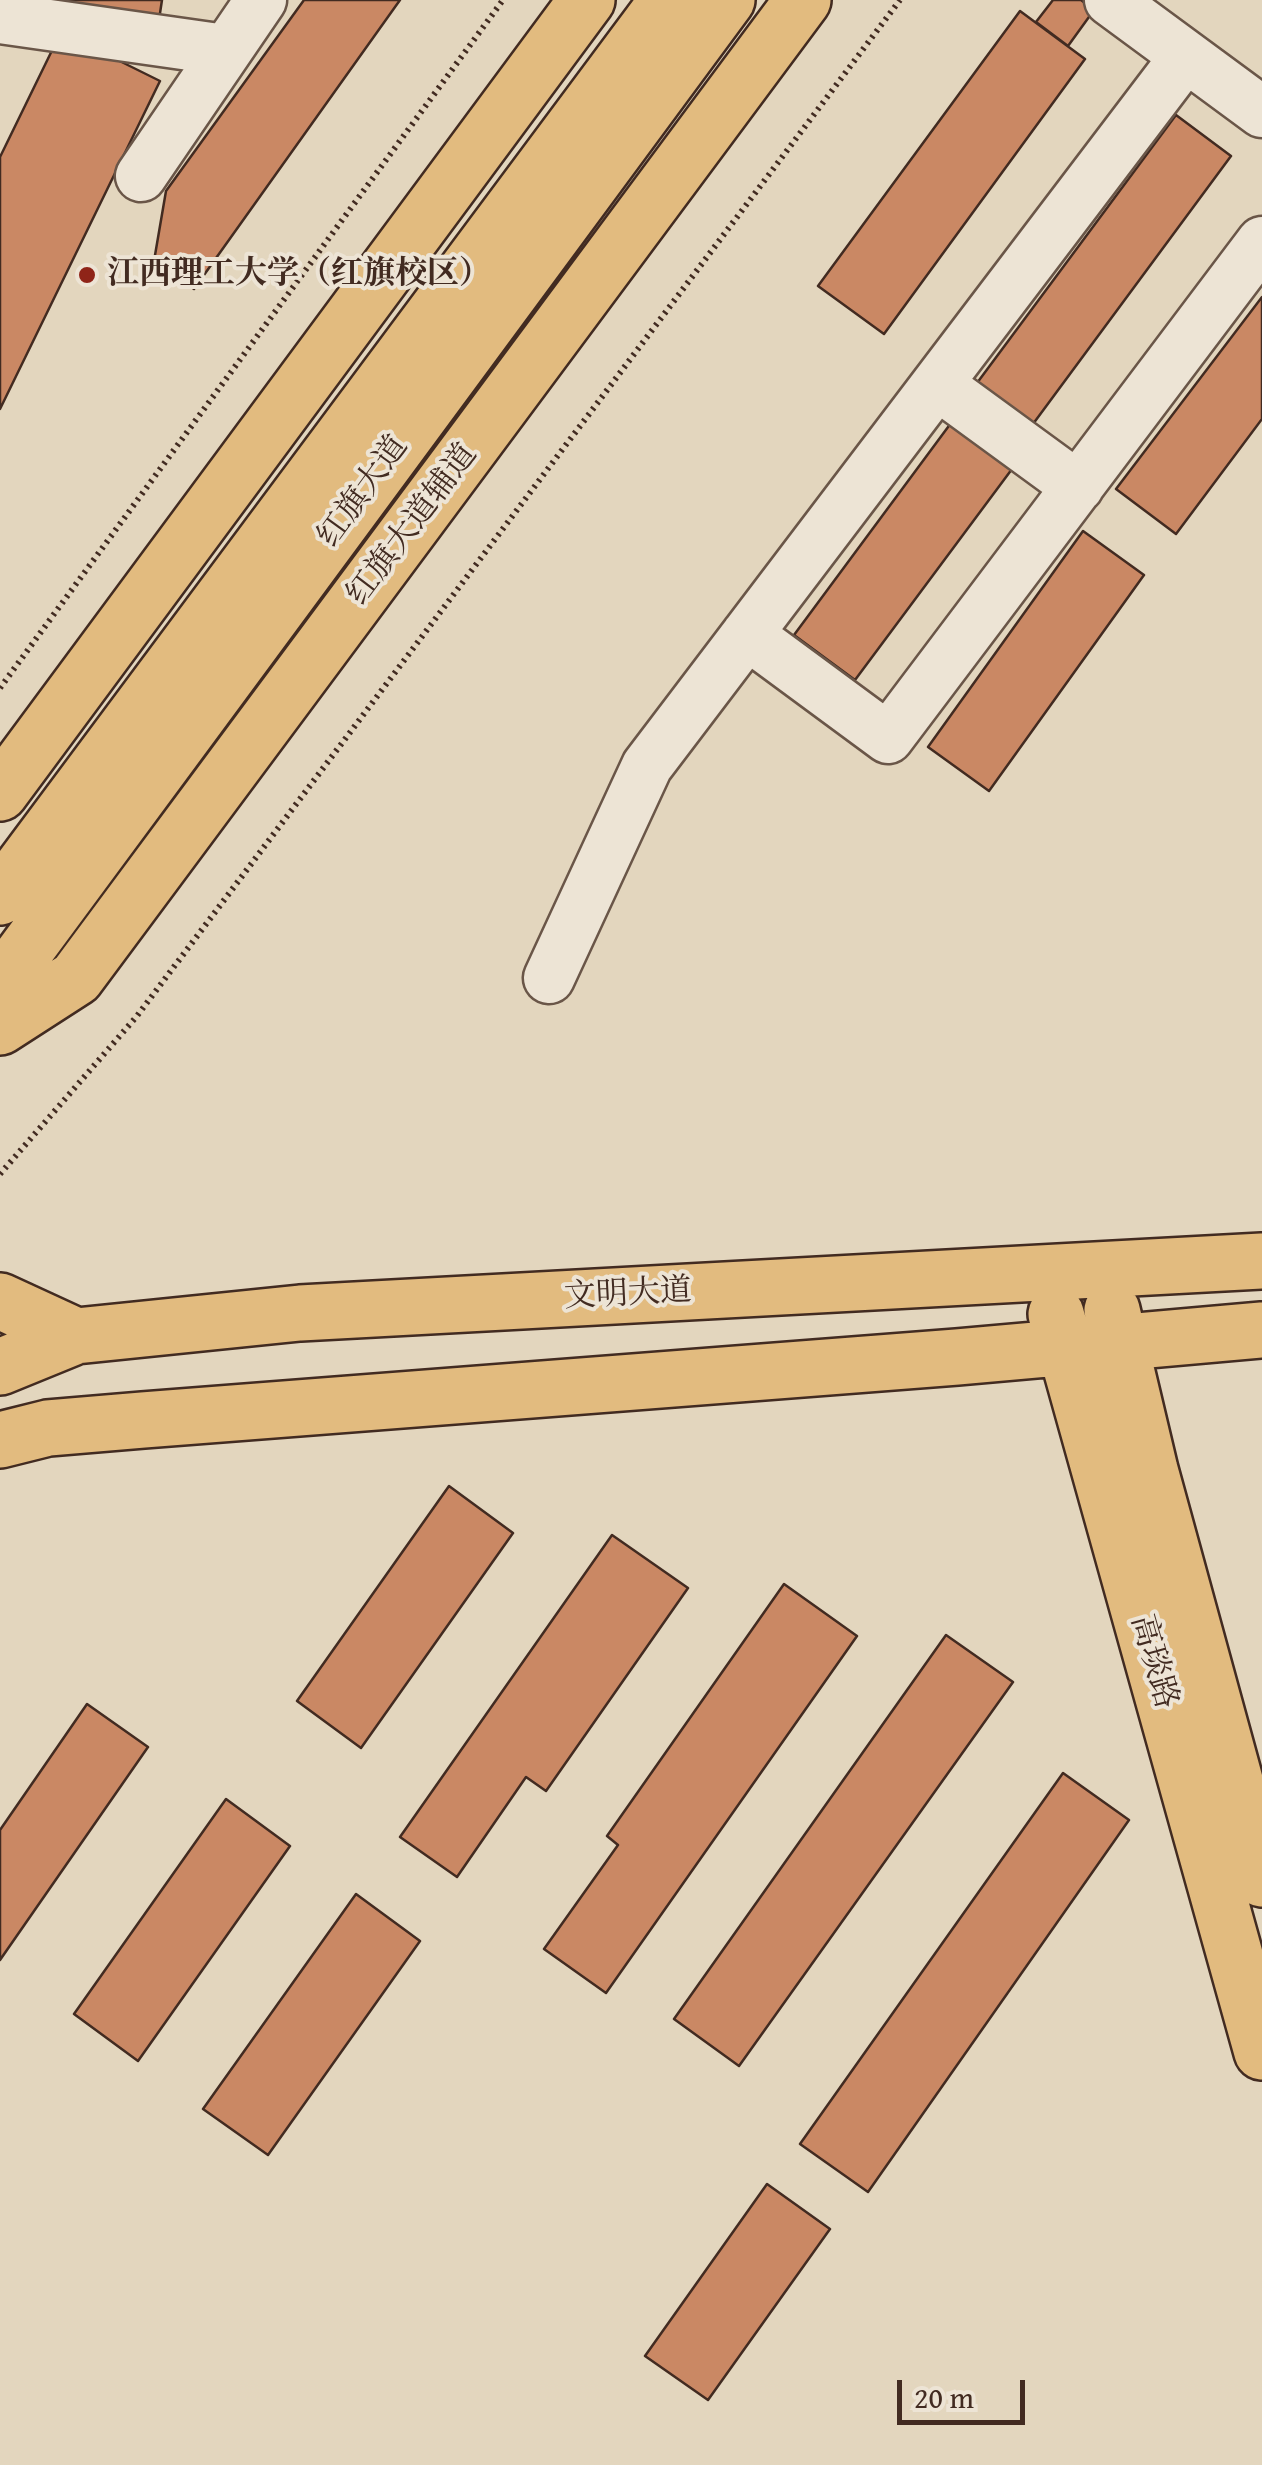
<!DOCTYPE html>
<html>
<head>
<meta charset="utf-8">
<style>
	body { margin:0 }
	#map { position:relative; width:1262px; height:2465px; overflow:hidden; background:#e3d6be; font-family:"Gentium Book Plus",serif }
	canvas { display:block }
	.scale { position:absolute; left:897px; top:2380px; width:128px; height:45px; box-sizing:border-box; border:5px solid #422b21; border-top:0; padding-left:12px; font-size:30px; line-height:35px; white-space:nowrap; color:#422b21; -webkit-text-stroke:8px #ede4d5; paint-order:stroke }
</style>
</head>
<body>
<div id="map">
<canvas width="1262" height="2465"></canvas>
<div class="scale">20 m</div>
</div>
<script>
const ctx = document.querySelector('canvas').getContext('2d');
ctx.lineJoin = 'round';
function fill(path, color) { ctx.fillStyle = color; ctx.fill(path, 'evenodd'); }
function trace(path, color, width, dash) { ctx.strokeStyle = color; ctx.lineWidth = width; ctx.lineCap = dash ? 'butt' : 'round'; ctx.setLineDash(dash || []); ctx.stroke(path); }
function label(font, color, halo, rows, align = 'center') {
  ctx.font = font + ' "Gentium Book Plus","Noto Serif SC",serif'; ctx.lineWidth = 8; ctx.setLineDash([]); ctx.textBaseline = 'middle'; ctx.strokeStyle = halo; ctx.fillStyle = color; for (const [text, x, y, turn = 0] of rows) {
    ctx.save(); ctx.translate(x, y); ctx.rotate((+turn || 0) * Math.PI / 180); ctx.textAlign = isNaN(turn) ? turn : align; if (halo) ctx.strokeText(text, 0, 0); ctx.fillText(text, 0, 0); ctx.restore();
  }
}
const building = new Path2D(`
	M64,0H162L157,33L61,18Z
	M304,0H400L194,289L154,261L166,191Z
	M1053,0H1081L1094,10L1068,46L1036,22Z
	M1020,11L1085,59L884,334L818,286Z
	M61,32L160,81L0,409V157Z
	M1176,115L1231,156L1033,424L977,383Z
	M1262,297V419L1176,534L1116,489Z
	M951,423L1012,469L855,680L794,635Z
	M1083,531L1144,575L989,791L928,747Z
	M449,1486L513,1533L361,1748L297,1701Z
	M612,1535L688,1588L546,1791L526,1777L457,1877L400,1837Z
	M784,1584L857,1636L606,1993L544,1949L618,1845L607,1836Z
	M946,1635L1013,1682L739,2066L674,2019Z
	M87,1704L148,1747L0,1960V1830Z
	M1063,1773L1129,1820L868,2192L800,2144Z
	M226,1799L290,1846L138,2061L74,2014Z
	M356,1894L420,1941L268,2155L203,2109Z
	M767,2184L830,2229L708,2400L645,2356Z`);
fill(building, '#ca8864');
trace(building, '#422b21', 2.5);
const minor = new Path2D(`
	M1110,0L1262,112
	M0,18L225,50
	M141,176L261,0
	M937,384L1078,487
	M747,634L888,738L1262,242
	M549,978L647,766L1186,56`);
const major = new Path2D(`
	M0,793L587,0
	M0,897L668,0
	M0,985L727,0
	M0,1027L76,978L803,0
	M0,1301L76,1336
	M1112,1310L1150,1470L1262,1879
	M1056,1314L1262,2052
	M0,1367L76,1336L300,1313L1262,1261
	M0,1440L48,1428L143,1420L957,1357L1262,1330`);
trace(minor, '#6a5648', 55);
trace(major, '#422b21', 60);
trace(new Path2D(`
	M0,688L503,0
	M0,1174L137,1016L900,0`), '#422b21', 6, [2.5, 5]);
trace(minor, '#ede4d5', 50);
trace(major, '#e2bb7f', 55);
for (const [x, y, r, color] of [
	[87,275,10,"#8f2418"]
]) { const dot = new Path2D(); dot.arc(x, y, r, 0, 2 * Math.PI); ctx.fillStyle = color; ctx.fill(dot); trace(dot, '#ede4d5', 4); }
label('bold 32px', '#422b21', '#ede4d5', [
	["江西理工大学（红旗校区）",107,275]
], 'left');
label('32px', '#422b21', '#ede4d5', [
	["红旗大道",364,492,-54],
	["红旗大道辅道",413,525,-53],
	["文明大道",628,1295,-3],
	["高琰路",1153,1662,74]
]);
</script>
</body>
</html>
